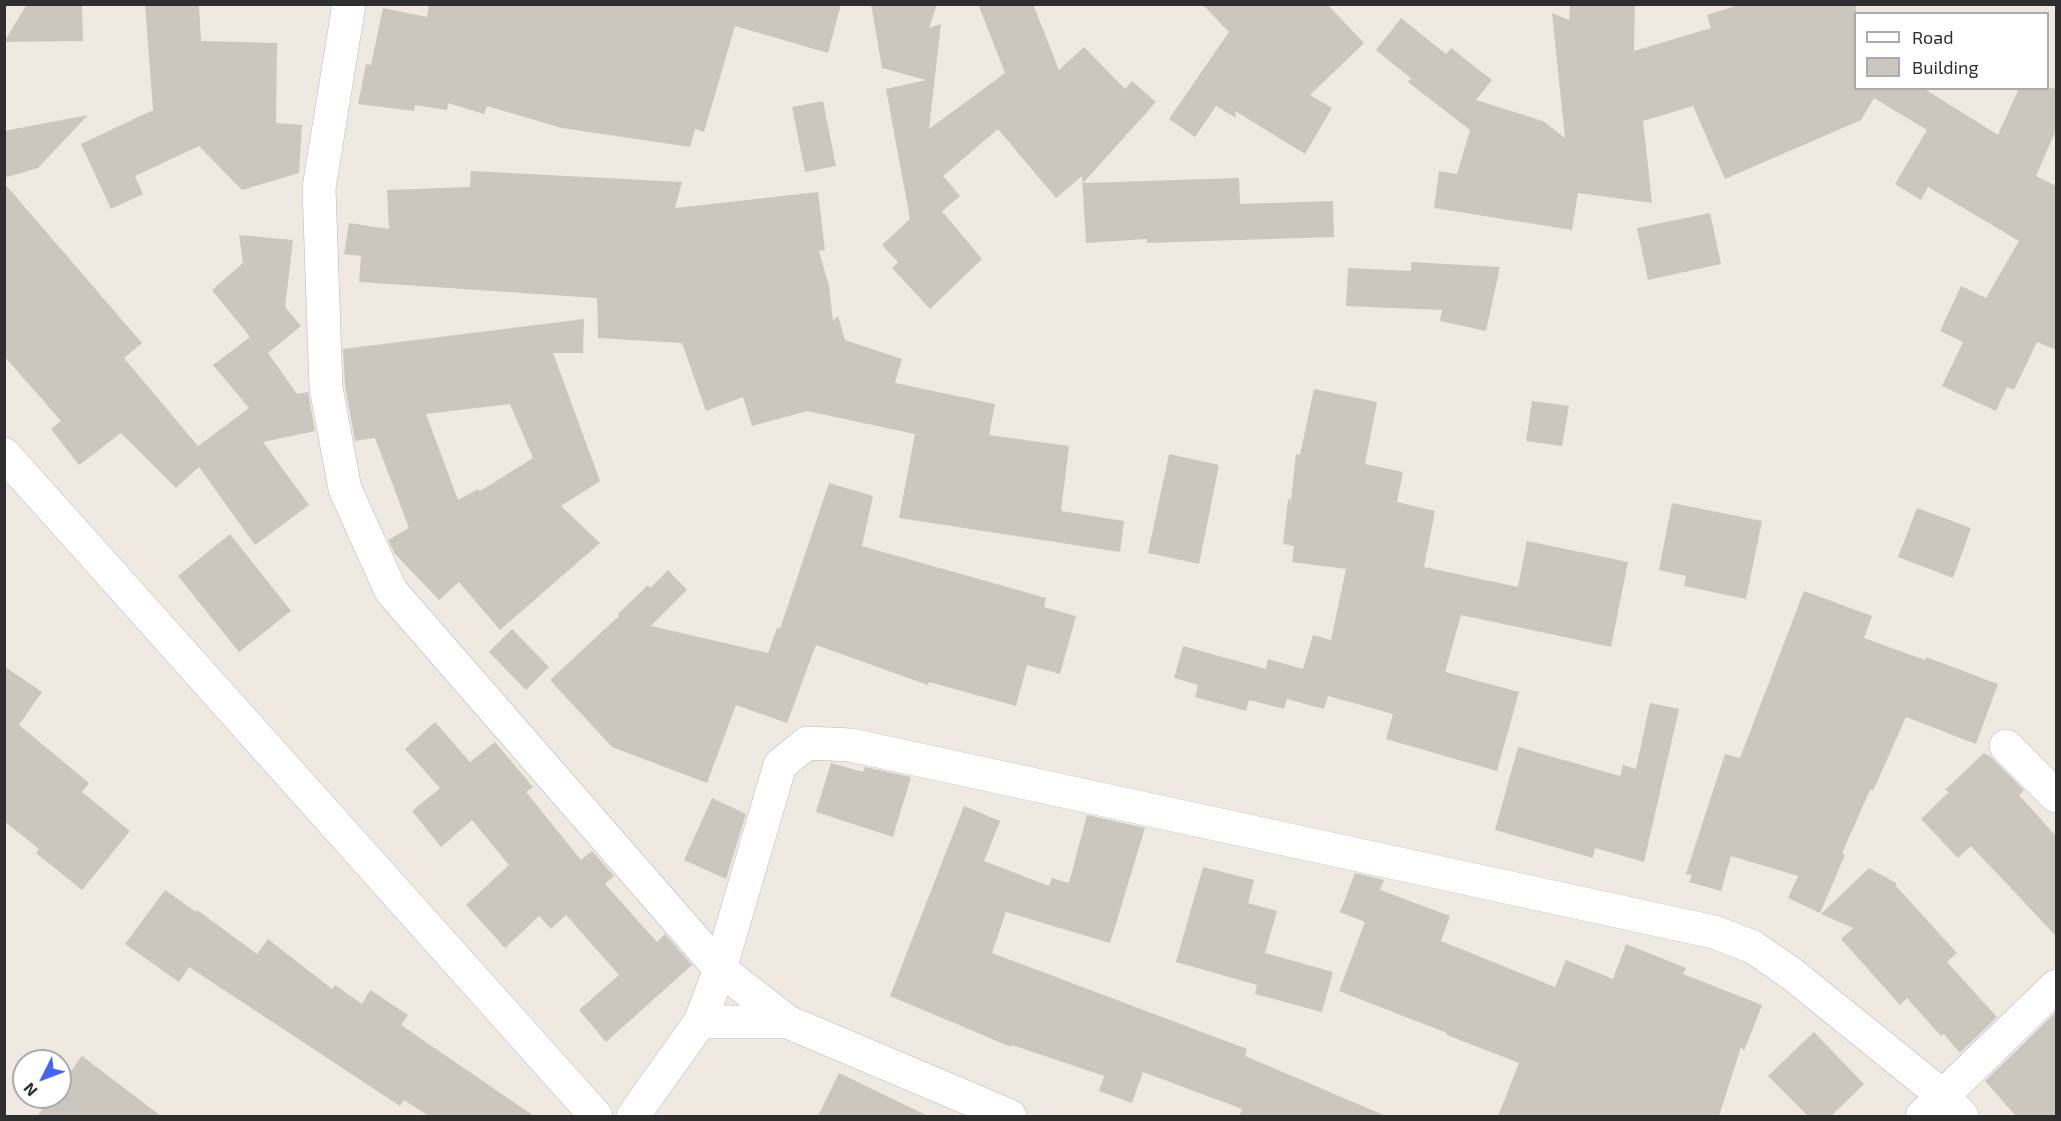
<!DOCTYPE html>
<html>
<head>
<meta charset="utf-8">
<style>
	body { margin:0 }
	#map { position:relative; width:2061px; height:1121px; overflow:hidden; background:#efe9e1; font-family:"Exo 2",sans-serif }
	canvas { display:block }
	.frame { position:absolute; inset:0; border:6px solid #2e2e2e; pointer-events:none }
	.legend { position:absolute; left:1854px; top:12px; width:195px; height:78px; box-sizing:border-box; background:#fff; border:2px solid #ababab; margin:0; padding:8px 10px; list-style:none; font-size:18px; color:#2e2e2e }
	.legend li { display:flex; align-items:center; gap:12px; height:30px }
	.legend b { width:30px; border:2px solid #ababab }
	.north { position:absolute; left:12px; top:1049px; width:60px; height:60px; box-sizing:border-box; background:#fff; border:2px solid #ababab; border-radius:50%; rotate:228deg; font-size:16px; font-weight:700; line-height:24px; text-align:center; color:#2e2e2e }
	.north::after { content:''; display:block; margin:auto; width:21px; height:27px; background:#4264fb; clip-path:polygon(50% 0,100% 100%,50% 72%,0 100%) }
</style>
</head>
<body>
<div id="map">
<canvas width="2061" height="1121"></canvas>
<div class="frame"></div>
<ul class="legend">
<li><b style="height:8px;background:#fff"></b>Road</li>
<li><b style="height:16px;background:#cbc7bf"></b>Building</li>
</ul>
<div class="north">N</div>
</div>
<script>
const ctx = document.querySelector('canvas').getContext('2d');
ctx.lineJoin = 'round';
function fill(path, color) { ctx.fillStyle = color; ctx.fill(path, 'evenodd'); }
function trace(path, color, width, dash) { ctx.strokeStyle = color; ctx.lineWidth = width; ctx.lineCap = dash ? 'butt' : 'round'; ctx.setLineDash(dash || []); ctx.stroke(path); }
fill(new Path2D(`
	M27,4H82L83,41L4,42Z
	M145,4H199L201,41L277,43L276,123L302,125L299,173L242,190L199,146L135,176L143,194L111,209L81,144L153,110Z
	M429,4H841L828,53L735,26L704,132L695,129L690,147L562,128L487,106L484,114L448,103L447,110L415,105L414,111L358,104L366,64L371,65L383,8L427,17Z
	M871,4H937L929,28L941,24L929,129L1005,73L978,4H1033L1059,70L1084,47L1125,89L1132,81L1156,102L1083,183L1239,178L1240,204L1333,201L1334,237L1147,243V239L1086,243L1082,176L1056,198L998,129L943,176L960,196L942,211L982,259L930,309L892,268L898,262L882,245L910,219L886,89L926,80L882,68Z
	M1202,4H1327L1364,43L1310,95L1332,108L1305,154L1235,111L1236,118L1216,106L1195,137L1169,119L1229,32Z
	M1570,4H1635L1634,51L1711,28L1707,15L1742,4H1856V88H1923L1998,135L2019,88H2056V130L2036,176L2056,186V350L2037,342L2014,390L2007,387L1996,411L1942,386L1963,342L1940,331L1961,286L1986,298L2019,241L1928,187L1921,200L1895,184L1927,130L1874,98L1861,120L1725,179L1693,106L1643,121L1652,203L1578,193L1572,230L1434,208L1439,171L1457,174L1470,130L1408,82L1410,79L1413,80L1376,50L1401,18L1446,54L1451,48L1492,80L1476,100L1543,121L1565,138L1552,13L1569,20Z
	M823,101L836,166L805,172L792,107Z
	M88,115L38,168L4,178V131Z
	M471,171L682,182L675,208L818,192L825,250L819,251L829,286L833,321L838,316L845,340L902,359L895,383L995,404L989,435L1069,446L1061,511L1124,521L1120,552L899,518L915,434L807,411L752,426L743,397L706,411L682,343L598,338L597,298L359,282L361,256L344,254L349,223L389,229L387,190L470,187Z
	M4,183L142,343L124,358L198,446L249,408L213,365L250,337L212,290L243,263L239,235L293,240L285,307L301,326L268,353L297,394L308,392L315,431L263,442L309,505L255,545L199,467L176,488L121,433L79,465L51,429L61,421L4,356Z
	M1710,213L1721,264L1648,280L1637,228Z
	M1411,262L1500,267L1486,331L1440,321L1442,310L1346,306L1348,268L1411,271Z
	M584,319L583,353H553L600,481L561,506L600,543L500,630L459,582L439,600L395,554L388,540L409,528L375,438L355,441L345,386L343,349ZM510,404L533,458L480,491L478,489L458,500L426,414Z
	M1314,389L1377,402L1365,464L1403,472L1397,502L1435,511L1424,567L1518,587L1527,541L1628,562L1611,647L1461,615L1445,672L1519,692L1497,771L1386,739L1393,714L1328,696L1324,709L1287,699L1284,709L1249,700L1246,711L1195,697L1198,685L1174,678L1183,646L1266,669L1268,659L1303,669L1313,635L1331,640L1346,569L1292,562L1294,546L1283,544L1288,499L1291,500L1296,454L1300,455Z
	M1532,401L1569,406L1562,446L1526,441Z
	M1169,454L1219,465L1199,564L1148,553Z
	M829,483L873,496L862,546L1046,598L1044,607L1076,616L1060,674L1027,665L1016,706L929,682L928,685L816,645L787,723L736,705L707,783L612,747L550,680L619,616L618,614L648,585L650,588L668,570L687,590L651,626L768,653L777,628L780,629Z
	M1672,503L1762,521L1746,599L1684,586L1686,576L1659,570Z
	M1917,508L1971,528L1953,578L1898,557Z
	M230,534L291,611L239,652L178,576Z
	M1804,591L1872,616L1864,638L1925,660L1926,657L1998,684L1976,744L1906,717L1873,791L1870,790L1842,853L1845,855L1820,913L1788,898L1798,876L1731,856L1721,891L1689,882L1692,875L1686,874L1725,754L1740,758Z
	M512,629L549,667L526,690L489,652Z
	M4,666L42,692L19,725L89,783L82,792L130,831L82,890L36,853L39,849L4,821Z
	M1650,703L1679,709L1644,862L1595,848L1593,858L1495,830L1518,747L1620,776L1623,765L1636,769Z
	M435,722L470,762L495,742L533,787L526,792L581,860L592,851L614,876L605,884L657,942L665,934L692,965L606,1042L579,1010L619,975L566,915L551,929L539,916L505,948L466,905L509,865L472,820L441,847L412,811L440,788L405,749Z
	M1984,753L1991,757L2024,790L2019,795L2056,836V936L1971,846L1958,858L1921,819L1949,792L1945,790Z
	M831,763L863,772L865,767L911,777L893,837L816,812Z
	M712,798L746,814L726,879L684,860Z
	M964,806L1000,821L984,861L1049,886L1052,878L1069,883L1087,815L1145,828L1110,943L1006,912L992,953L1247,1049L1245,1056L1386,1116H1239L1242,1109L1143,1072L1132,1103L1099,1091L1104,1076L1012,1045L1011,1047L890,996Z
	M1203,867L1254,880L1248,903L1277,911L1265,953L1333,972L1322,1012L1255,994L1257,985L1176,962Z
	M1869,868L1896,883V886L1957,953L1947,962L1997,1017L1960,1053L1944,1034L1941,1036L1907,998L1900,1005L1841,939L1853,928L1821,914Z
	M1355,873L1384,880L1380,890L1450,916L1441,941L1555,987L1566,960L1613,979L1626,944L1686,968L1683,974L1762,1005L1744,1051L1741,1047L1719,1116H1498L1519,1063L1447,1035V1033L1339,991L1365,922L1340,912Z
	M165,890L196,912L197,910L257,954L268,939L332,989L335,985L362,1004L370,990L408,1015L401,1025L534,1116H429L404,1100L400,1106L189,967L179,982L125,944Z
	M2056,1012V1116H2016L1985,1081Z
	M1814,1032L1864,1084L1831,1116H1808L1768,1076Z
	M82,1056L161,1116H37L52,1097H60V1086Z
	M839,1073L928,1116H818Z`), '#cbc7bf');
const minor = new Path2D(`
	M349,4L319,188L326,388L345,489L391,591L720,969L700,1022
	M4,454L596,1116
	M2006,746L2056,796
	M788,1022L720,969L780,765L807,743L851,745L1714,932L1753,947L1792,974L1942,1095L1962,1116
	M633,1116L700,1022H788L1010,1116
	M1922,1116L2056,986`);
trace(minor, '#b4b7c1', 34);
trace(minor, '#fff', 33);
</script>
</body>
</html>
